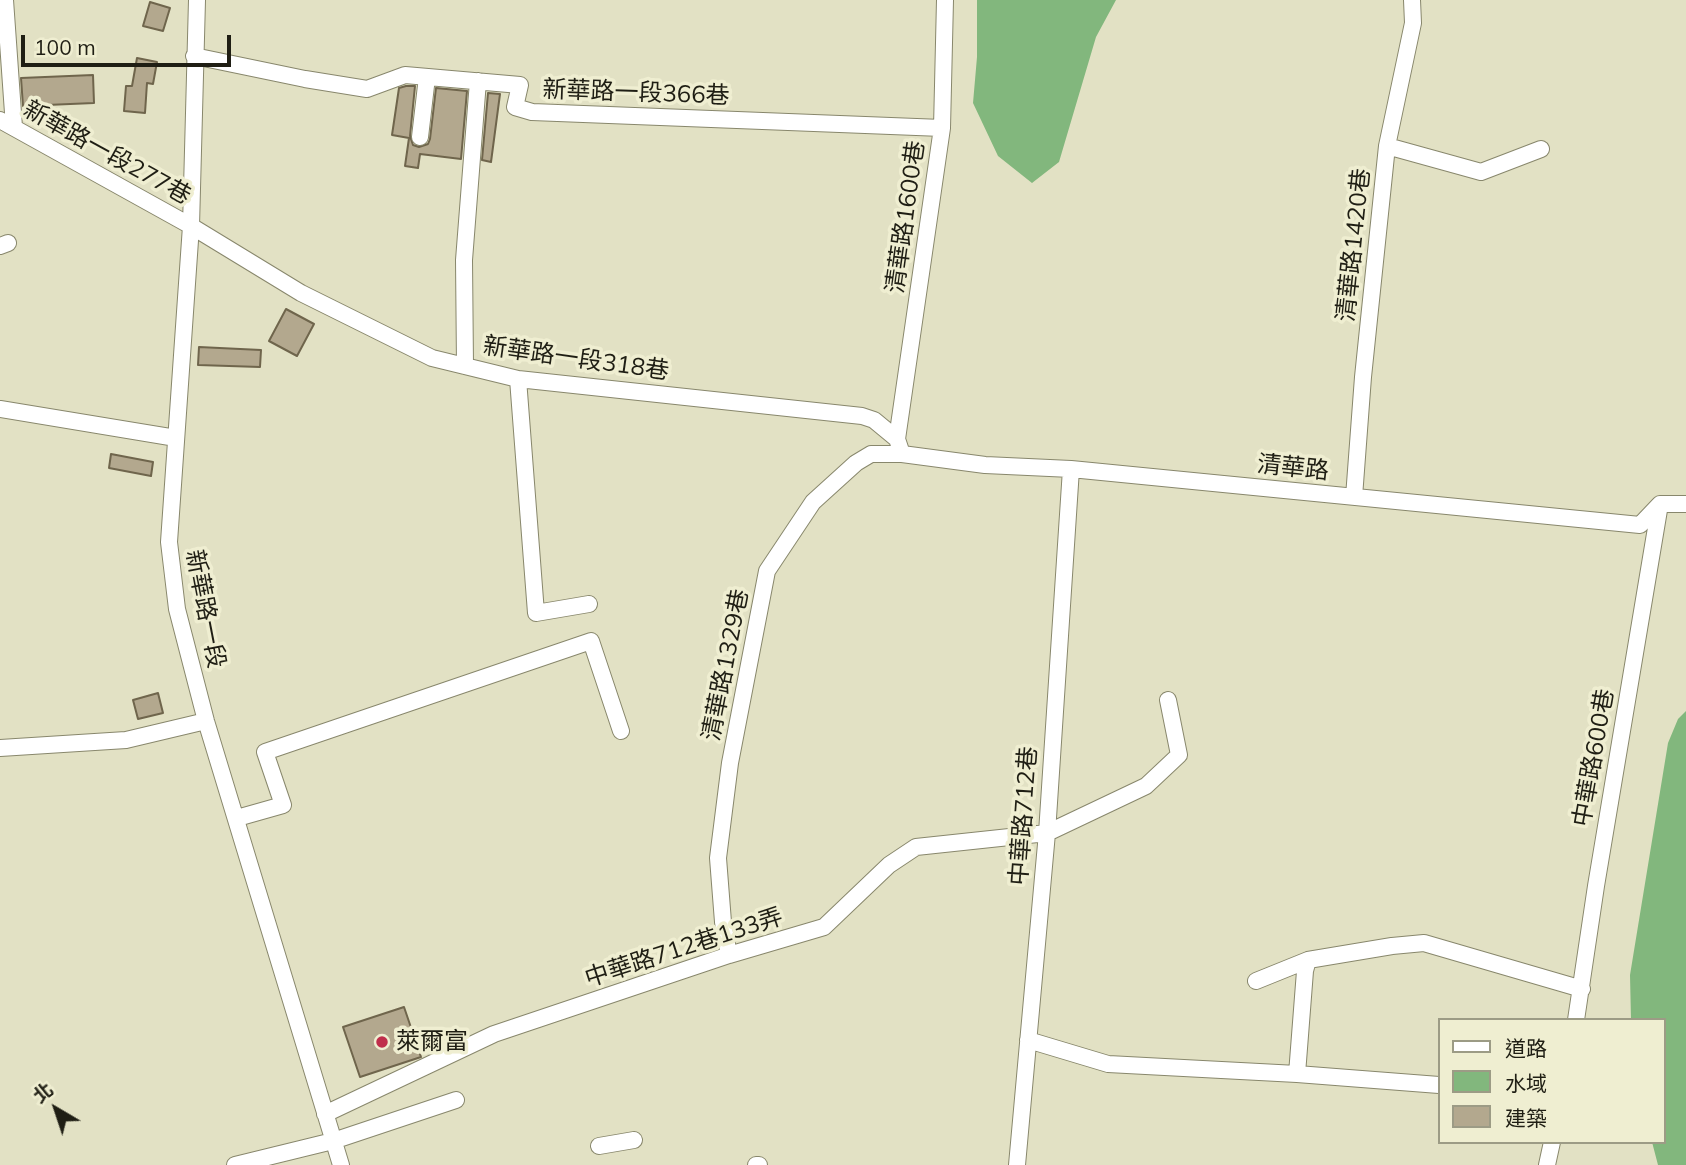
<!DOCTYPE html>
<html>
<head>
<meta charset="utf-8">
<style>
	body { margin:0 }
	#map { position:relative; width:1686px; height:1165px; overflow:hidden; background:#e2e1c4; font-family:Mulish,"Noto Sans TC",sans-serif }
	canvas { display:block }
	.legend { position:absolute; left:1438px; top:1018px; width:228px; height:126px; box-sizing:border-box; background:#efeed1; border:2px solid #9c9b85; margin:0; padding:9px 12px; list-style:none; font-size:21px; color:#1f1e14 }
	.legend li { display:flex; align-items:center; gap:14px; height:35px }
	.legend b { width:35px; border:2px solid #9c9b85 }
	.north { position:absolute; left:21px; top:1074px; width:70px; height:70px; -webkit-text-stroke:5px #efeed1; paint-order:stroke; rotate:321deg; font-size:19px; font-weight:700; line-height:28px; text-align:center; color:#1f1e14 }
	.north::after { content:''; display:block; margin:auto; width:24px; height:32px; background:#1f1e14; clip-path:polygon(50% 0,100% 100%,50% 72%,0 100%) }
	.scale { position:absolute; left:21px; top:35px; width:210px; height:32px; box-sizing:border-box; border:4px solid #1f1e14; border-top:0; padding-left:9px; font-size:21px; line-height:24px; white-space:nowrap; color:#1f1e14; -webkit-text-stroke:5px #efeed1; paint-order:stroke }
</style>
</head>
<body>
<div id="map">
<canvas width="1686" height="1165"></canvas>
<ul class="legend">
<li><b style="height:9px;background:#fff"></b>道路</li>
<li><b style="height:19px;background:#82b77d"></b>水域</li>
<li><b style="height:19px;background:#b3a88e"></b>建築</li>
</ul>
<div class="north">北</div>
<div class="scale">100 m</div>
</div>
<script>
const ctx = document.querySelector('canvas').getContext('2d');
ctx.lineJoin = 'round';
function fill(path, color) { ctx.fillStyle = color; ctx.fill(path, 'evenodd'); }
function trace(path, color, width, dash) { ctx.strokeStyle = color; ctx.lineWidth = width; ctx.lineCap = dash ? 'butt' : 'round'; ctx.setLineDash(dash || []); ctx.stroke(path); }
function label(font, color, halo, rows, align = 'center') {
  ctx.font = font + ' Mulish,"Noto Sans TC",sans-serif'; ctx.lineWidth = 7; ctx.setLineDash([]); ctx.textBaseline = 'middle'; ctx.strokeStyle = halo; ctx.fillStyle = color; for (const [text, x, y, turn = 0] of rows) {
    ctx.save(); ctx.translate(x, y); ctx.rotate((+turn || 0) * Math.PI / 180); ctx.textAlign = isNaN(turn) ? turn : align; if (halo) ctx.strokeText(text, 0, 0); ctx.fillText(text, 0, 0); ctx.restore();
  }
}
fill(new Path2D(`
	M977,0H1116L1096,37L1059,162L1032,183L998,156L973,103L977,57Z
	M1686,711V1165H1658L1652,1142H1663V1020H1631L1630,975L1668,743L1678,719Z`), '#82b77d');
const building = new Path2D(`
	M150,2L170,8L163,31L143,26Z
	M137,58L157,62L153,84L147,83L145,113L124,111L126,86H132Z
	M93,75L94,103L23,106L21,78Z
	M406,86H415L410,136L413,145L419,147L428,144L430,139L436,88L467,91L461,159L420,154L418,168L405,166L409,138L392,135L399,88Z
	M488,93L500,94L491,162L482,160Z
	M286,309L314,324L297,356L269,341Z
	M199,347L261,350L260,367L198,365Z
	M111,454L153,462L151,476L109,468Z
	M158,693L163,713L138,719L133,700Z
	M404,1007L421,1057L360,1077L343,1027Z`);
fill(building, '#b3a88e');
trace(building, '#6f654c', 2);
const minor = new Path2D(`
	M5,0L14,127
	M197,0L191,226L169,542L177,609L206,721L341,1165
	M945,0L942,128L897,439L902,454L985,465L1071,469L1640,525L1660,504H1686
	M194,56L305,79L367,89L405,75L520,85L515,107L532,112L942,128
	M0,120L191,226L301,293L432,358L518,379L862,416L874,420L897,439
	M420,137L427,77
	M1387,146L1481,172L1541,149
	M0,246L8,243
	M465,366L464,260L478,81
	M518,379L536,613L589,604
	M0,409L176,438
	M1354,497L1363,377L1387,146L1413,23L1412,0
	M0,748L126,740L206,721
	M237,818L283,805L265,752L591,641L621,731
	M729,955L723,922L718,858L730,763L767,571L813,502L856,463L871,454H902
	M1256,981L1308,960L1392,946L1424,943L1582,989
	M1576,1020L1596,886L1660,504
	M1028,1040L1108,1064L1297,1074L1439,1085
	M1297,1074L1305,971L1308,960
	M325,1114L494,1034L729,955L824,927L889,865L916,847L1047,833L1146,786L1179,755L1168,700
	M599,1146L634,1140
	M235,1165L333,1141L456,1100
	M756,1165H759
	M1017,1165L1047,833L1071,469
	M1547,1165L1552,1142`);
trace(minor, '#88876c', 18);
trace(minor, '#fff', 16);
for (const [x, y, r, color] of [
	[382,1042,7,"#bf2e4b"]
]) { const dot = new Path2D(); dot.arc(x, y, r, 0, 2 * Math.PI); ctx.fillStyle = color; ctx.fill(dot); trace(dot, '#efeed1', 2.5); }
label('24px', '#1f1e14', '#efeed1', [
	["新華路一段366巷",636,93,2],
	["新華路一段277巷",107,153,29],
	["清華路1600巷",906,217,-82],
	["清華路1420巷",1354,245,-84],
	["新華路一段318巷",576,359,8],
	["清華路",1293,468,6],
	["新華路一段",205,609,79],
	["清華路1329巷",726,665,-79],
	["中華路600巷",1594,758,-80],
	["中華路712巷",1024,816,-86],
	["中華路712巷133弄",684,948,-18]
]);
label('24px', '#1f1e14', '#efeed1', [
	["萊爾富",396,1042]
], 'left');
</script>
</body>
</html>
